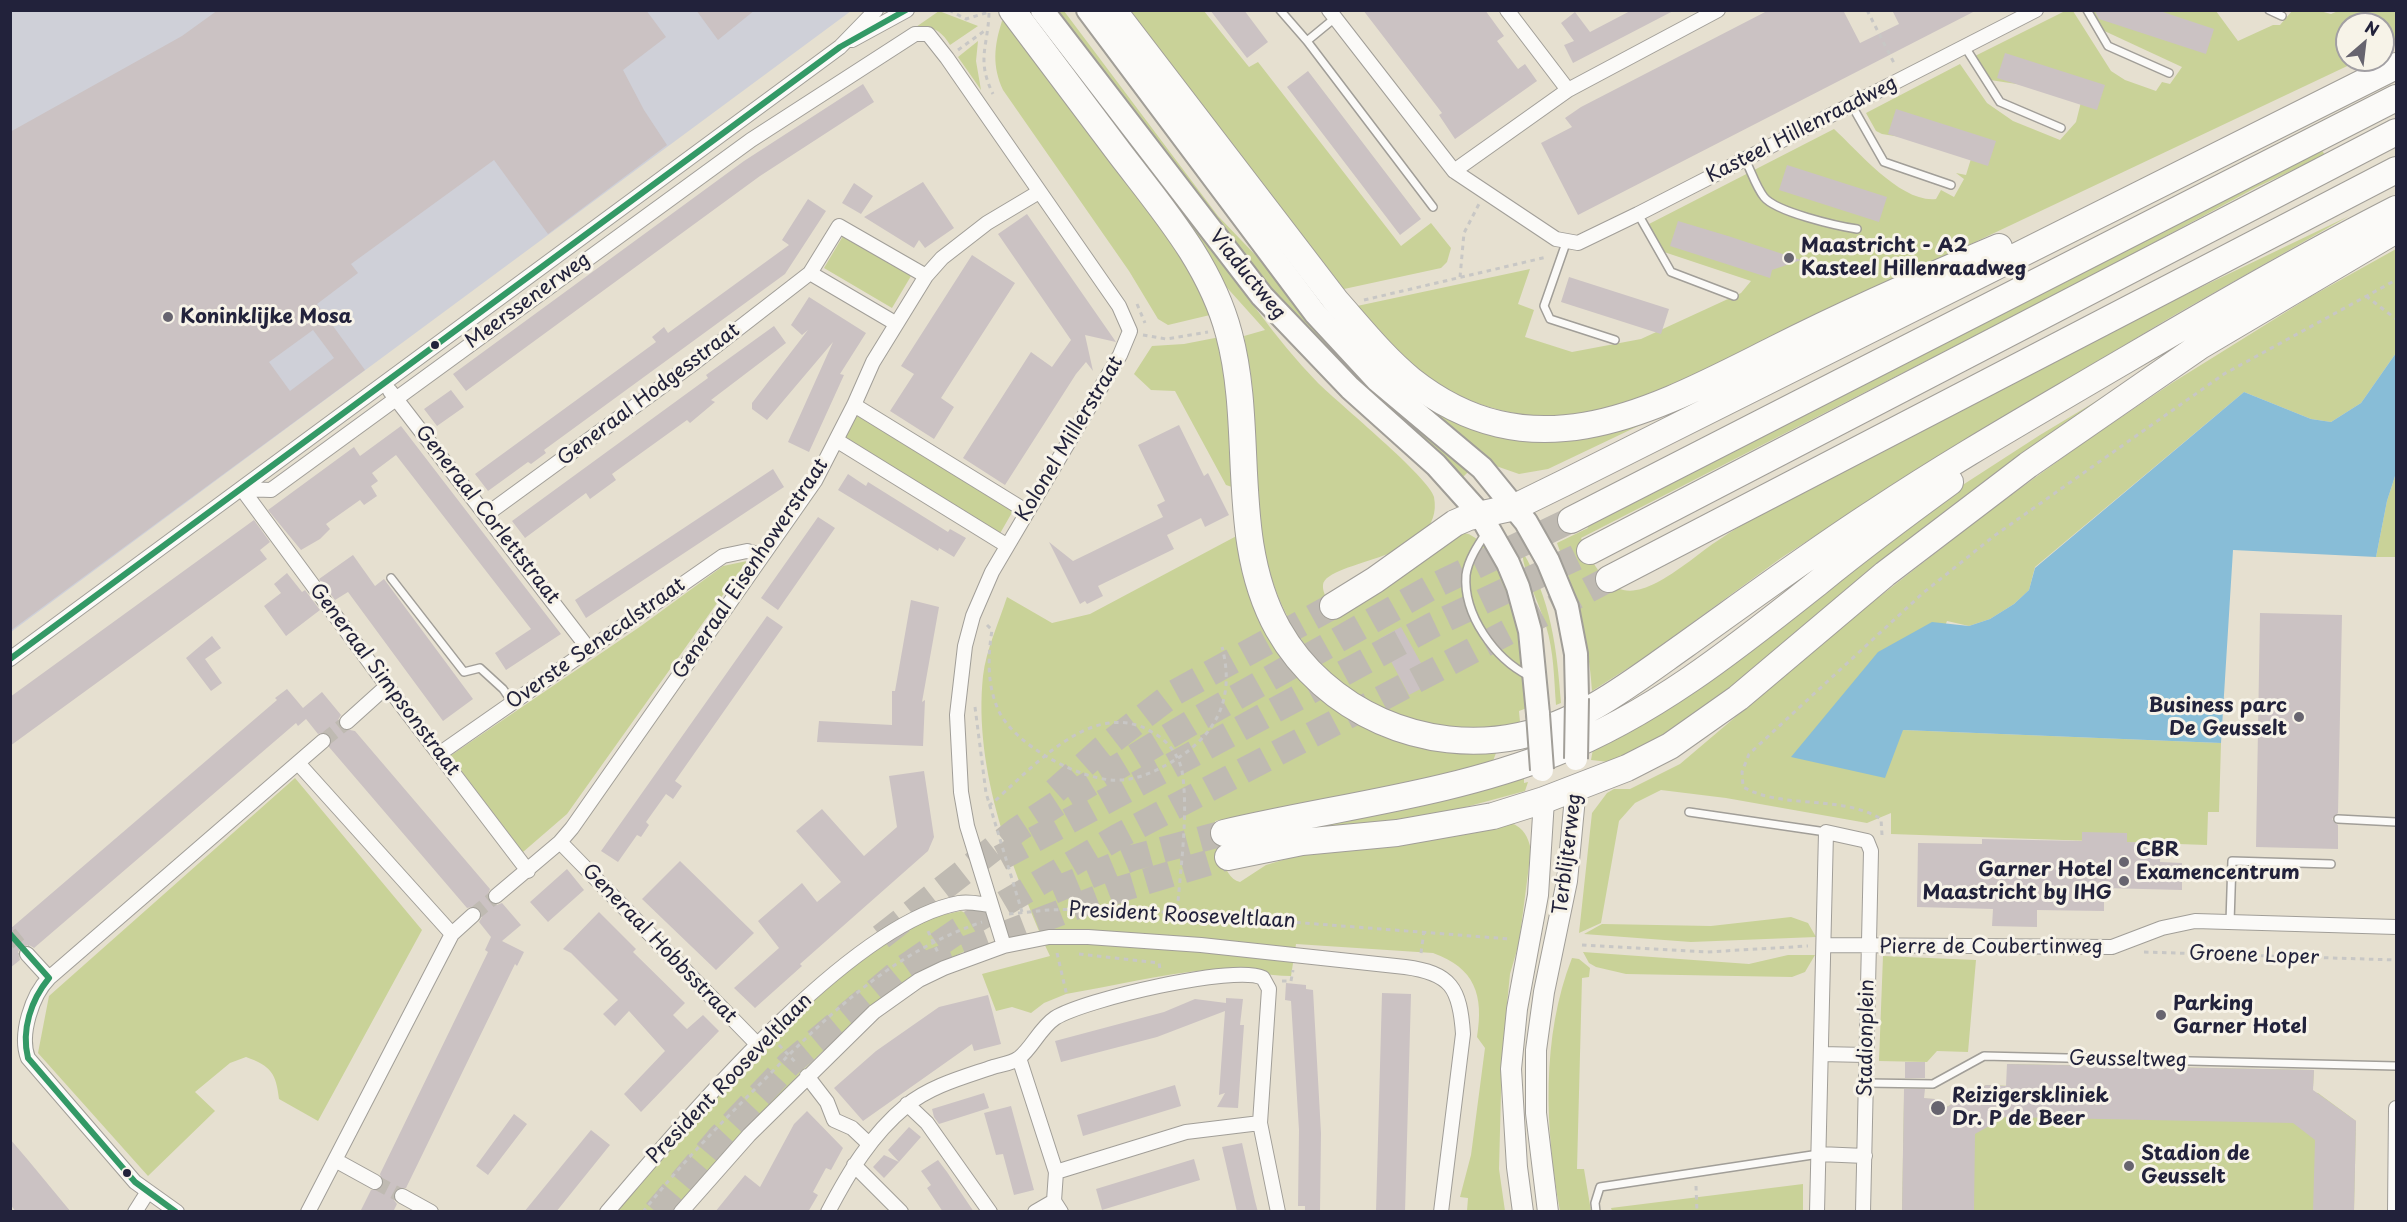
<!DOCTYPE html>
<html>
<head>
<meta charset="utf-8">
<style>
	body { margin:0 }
	#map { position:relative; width:2407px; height:1222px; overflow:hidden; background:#e6e0d0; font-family:"Playpen Sans",sans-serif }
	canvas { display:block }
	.frame { position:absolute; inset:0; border:12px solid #22223b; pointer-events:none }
	.north { position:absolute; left:2335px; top:12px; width:60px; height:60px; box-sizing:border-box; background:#f7f3e8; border:2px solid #a29fa3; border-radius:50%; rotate:28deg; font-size:16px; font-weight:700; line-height:24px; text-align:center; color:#22223b }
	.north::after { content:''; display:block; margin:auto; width:21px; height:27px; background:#67646f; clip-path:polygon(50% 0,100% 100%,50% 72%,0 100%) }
</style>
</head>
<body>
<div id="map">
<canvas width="2407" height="1222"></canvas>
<div class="frame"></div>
<div class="north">N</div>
</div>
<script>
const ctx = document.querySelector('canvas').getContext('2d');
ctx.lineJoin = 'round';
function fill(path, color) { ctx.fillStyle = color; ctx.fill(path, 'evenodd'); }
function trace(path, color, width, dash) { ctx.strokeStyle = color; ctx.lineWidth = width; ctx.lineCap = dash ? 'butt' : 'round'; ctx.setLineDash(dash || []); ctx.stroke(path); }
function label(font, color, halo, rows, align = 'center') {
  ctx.font = font + ' "Playpen Sans",sans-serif'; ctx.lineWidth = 6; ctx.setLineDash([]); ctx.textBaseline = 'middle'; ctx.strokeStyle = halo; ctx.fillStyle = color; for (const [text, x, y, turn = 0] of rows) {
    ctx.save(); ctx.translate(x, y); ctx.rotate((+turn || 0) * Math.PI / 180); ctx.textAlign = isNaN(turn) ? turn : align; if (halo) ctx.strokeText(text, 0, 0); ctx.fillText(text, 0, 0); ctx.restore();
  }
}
fill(new Path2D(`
	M11,11H851L11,632Z`), '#cfd0d8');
fill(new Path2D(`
	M939,11L978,26L950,45C942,31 932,25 916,27Z
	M1053,11H1064L1218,216L1265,265L1316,329L1469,471L1462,478L1382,406L1263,284Z
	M1129,11H1204L1249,67L1258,62L1401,246L1431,223L1451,248L1447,262L1441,268L1344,289Z
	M2065,11H2073L2111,71L2125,80L2156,91L2162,82L2170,84L2182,67L2098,28L2089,11H2216L2238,41L2273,25H2280L2292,11H2320L2331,14L2338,11H2396V43L2383,49V24H2347V60H2360L1641,400C1620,405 1599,412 1578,415C1527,424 1452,402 1414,367C1393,349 1375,328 1357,306L1530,269L1518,304L1534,310L1525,337L1572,352L1641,339L1741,293L1751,281L1664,252L1649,224L1834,129C1859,152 1901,203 1936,199L1941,190L1954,197L1964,179L1956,173L1966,175L1974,149L1882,134L1876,131L1866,113L1960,64L1987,103L2013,121L2060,140L2076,122L2083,94L1990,80L1975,56Z
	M1006,18L1195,275L1210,315L1168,325L1158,319L1129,271L1003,90C992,66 994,46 1002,21Z
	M978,41L976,61L981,90L958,57Z
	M2321,149L2325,155L2257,187L2101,271L1581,538C1611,607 1635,601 1690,561C1710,545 1730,532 1752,519L2166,304L2349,216L2171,317L1903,479L1781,558L1644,658L1592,691C1589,639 1575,592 1557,543L1588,528L1586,524Z
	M1158,183C1176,196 1189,219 1202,236C1240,285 1274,338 1318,383C1338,403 1430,478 1434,497C1446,561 1327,559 1323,585C1322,595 1333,609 1338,617L1448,541C1453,539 1460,534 1464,533C1468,533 1474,537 1477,539C1516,567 1523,662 1527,708L1519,711L1520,722C1475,734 1428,728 1386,710C1359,698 1337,681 1317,659C1249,582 1259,489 1253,395C1252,375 1247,355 1244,336L1265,330L1221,281Z
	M843,236L911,276L892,308L824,268Z
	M2396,249V353L2361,403L2331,422L2311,419L2244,392L2035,567L2029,590L2014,604L1990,619L1969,626L1947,621L1903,730L2221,743L2219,812H2208L2207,845L1891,834V813L1867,823L1726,798L1661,790L1635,803L1619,821L1601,923L1579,933L1592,813L1607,793L1614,789H1630L1680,764L1851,619L1989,511L2083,443L2172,383L2310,297Z
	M1220,337L1226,354L1235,488L1226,485L1175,391L1151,390L1134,374L1152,346L1184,344Z
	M2168,358L1736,688L1658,742L1609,762L1591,760L1593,749L1941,499L2040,435Z
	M1415,397L1467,421L1653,419L1548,469L1519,474L1496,466Z
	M858,413L1014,509L998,537L841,439Z
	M2396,473V557H2376L2387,501Z
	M1244,532L1312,686L1496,753L1493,761L1419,780L1215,821C1219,838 1220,877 1240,882L1266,865L1306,853L1511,823C1524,828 1528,837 1531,850L1519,943L1510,974L1502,1054L1499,1169L1505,1211H1467L1468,1198L1460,1197L1471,1155L1485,1048L1477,1037C1484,995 1475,968 1433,953L1296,944L1291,976C1263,976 1238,967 1208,970C1161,974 1113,986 1066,994L1044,1003L1031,1013L1012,1007L996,1011L982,974L1050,956C1013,871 973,771 983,676C986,650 999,622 1007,597L1052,623L1090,614Z
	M1522,551C1551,598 1557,649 1561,703L1556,705C1554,679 1554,652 1546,626C1539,602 1524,577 1522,551Z
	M747,561L567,814L523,852L450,756L641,626L723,566Z
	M1524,777V783L1528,782L1525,791L1451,811L1380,822L1292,829Z
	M295,778L422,930L318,1121L279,1099C276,1073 271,1066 246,1057L230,1063L195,1092L215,1111L148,1176L38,1053L49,996Z
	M961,911L974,917L979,935L973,947L935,966L872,1006L851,1024L803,1070L674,1211L616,1212C655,1164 696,1120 737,1075C790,1018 849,954 921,921C933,916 948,914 961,911Z
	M1791,917L1808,923L1816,937L1691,942L1584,934L1602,924L1711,926Z
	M1583,952L1749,964L1788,955H1815L1805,972L1792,977L1626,974L1596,967L1589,963Z
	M1883,956L1976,960L1968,1052L1937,1051L1927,1062L1879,1061Z
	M1572,958L1579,959L1590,968L1589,977L1582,978L1577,1169H1584L1591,1211H1560C1545,1130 1541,1037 1572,958Z
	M2007,1064L2314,1070L2313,1087H2306L2310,1092L2318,1093L2356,1121L2354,1211L1902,1212L1904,1098L1935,1099L1934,1111L1941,1110L1986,1085L2013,1086L2007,1081Z
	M1803,1184V1211H1612L1611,1208Z`), '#c9d298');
fill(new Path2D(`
	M2396,353V473L2387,501L2376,557L2233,550L2221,743L1903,730L1885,778L1791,757L1878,652L1932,622L1969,626L1990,619L2014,604L2029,590L2035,568L2244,392L2311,419L2331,422L2361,403Z`), '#88bdd7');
fill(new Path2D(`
	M218,10H646L666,37L623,70L644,110L667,145L548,234L494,160L351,264L358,273L317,304L365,370L10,631V132L182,36ZM313,330L334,358L290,391L269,362Z
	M696,10H755L718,40Z
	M1210,10H1244L1268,42L1247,58Z
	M1363,10H1485L1504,36L1497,41L1518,69L1525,64L1537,81L1455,139L1439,115L1442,113Z
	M1632,10H1675L1573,63L1564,45L1574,41L1561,23L1575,12L1590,32Z
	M1769,10H1843L1860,43L1899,24L1892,10H1977L1578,215L1541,143L1572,127L1565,118L1581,107Z
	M2094,10H2157L2214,29L2206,54L2099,19Z
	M2005,53L2105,85L2097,110L1997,78Z
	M1308,71L1421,219L1400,235L1287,87Z
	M863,84L874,102L760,176L466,391L453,374L744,161Z
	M1896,109L1996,141L1988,166L1888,134Z
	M1787,165L1887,197L1879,222L1779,190Z
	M923,182L954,228L925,248L919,240L914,248L864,217Z
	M854,183L873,196L861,214L842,203Z
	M808,199L826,211L785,274L544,450L546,453L531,464L528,462L488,491L475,474L656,342L652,337L664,327L668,333L789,245L782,240Z
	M1027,214L1116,342L1085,335L1093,371L1086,362L1076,374L1005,485L963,458L1031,352L1052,367L1071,340L998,234Z
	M1678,221L1728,236L1801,260L1772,270L1770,278L1670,246Z
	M972,255L1015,283L941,398L954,407L934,439L890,411L914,374L901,366Z
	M1569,277L1669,309L1661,334L1561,302Z
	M809,297L866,333L840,374L844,375L809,452L788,442L833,342L767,420L752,409V403L808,330L802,335L791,325Z
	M774,326L786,343L711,400L715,402L690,423L687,420L612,474L616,480L590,499L586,493L525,538L512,521L708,378L706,375Z
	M451,390L464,407L437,426L424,409Z
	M1179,425L1204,476L1208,473L1229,515L1205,527L1201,518L1167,535L1174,549L1098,586L1103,596L1087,604L1085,601L1080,604L1049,542L1073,561L1163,517L1157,505L1165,501L1138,445Z
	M401,426L561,634L506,670L495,653L531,629L396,455L372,473L378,481L371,486L377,496L364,505L360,500L326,524L330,529L320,539L301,550L268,510L354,447L360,456Z
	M773,469L784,487L586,618L575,600Z
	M848,474L866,486L868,482L948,532L950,529L966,538L954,557L939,548L938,551L838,490Z
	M818,517L835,528L778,610L761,598Z
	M254,520L270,542L260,550L267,559L10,746V697Z
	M353,555L375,586L384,579L473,699L443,721L348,592L335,600L319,579Z
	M287,573L302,592L305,590L320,610L286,636L264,606L281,593L274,584Z
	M911,600L939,607L922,702L925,700L923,746L817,742L819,721L892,725V691H895Z
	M2260,613L2342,615L2338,813L2332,819L2338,825V849L2256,847Z
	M767,616L783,627L675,781L682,786L673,799L666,794L646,822L649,825L641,837L637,835L618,862L601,851Z
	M1401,627L1432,683L1409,695L1379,639Z
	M212,636L221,648L205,659L222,683L211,691L186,658Z
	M287,689L303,708L322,692L341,715L338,720L340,728L355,731L490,889L487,897L490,902L497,905L502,903L521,925L502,941L524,952L517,966L515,964L406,1188H398L394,1192V1200L397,1204L393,1212H360L371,1190H379L383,1186L380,1174L488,952L485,950L491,937L479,922L482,917L480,909L475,906L467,908L329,747L330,736L325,732L318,734L306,719L298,726L296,723L34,948L29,945L21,947L18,952L20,960L10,968V929L277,700L275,698Z
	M924,771L934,837L928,851L800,964L802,966L755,1008L734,988L779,948L758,921L802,883L817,902L841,882L796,831L822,809L864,856L897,827L889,776Z
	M2082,832L2127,833V842L2161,843L2160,862L2182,863V890L2104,888V911L2037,910V927L1992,926L1993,909L1917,907L1918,843L1982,844V839L2082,841Z
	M680,861L754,933L716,970L642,899Z
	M567,869L584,890L548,922L530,902Z
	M599,912L636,949L633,952L685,1003L673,1015L687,1029L703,1015L719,1031L641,1112L624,1094L665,1051L629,1011L615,1026L603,1014L618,1000L571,953L563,949Z
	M1286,983L1306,985V989L1313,990L1321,1133L1320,1212H1305V1206H1298L1299,1130L1291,1001L1285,1000Z
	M1382,993L1411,994L1405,1212H1376Z
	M988,995L1001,1044L974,1051L972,1044L863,1121L834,1088L876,1051L939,1007Z
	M1226,998L1243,999L1240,1025H1244L1238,1108L1217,1107L1225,1093L1219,1095L1225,1011L1157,1037L1061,1062L1055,1041L1164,1012L1195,999L1226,1003Z
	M1905,1062H1925V1078H1905Z
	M2007,1064L2314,1070L2313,1090L2356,1121L2354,1212H2313L2315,1140L2293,1123L2005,1117L1975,1134L1974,1212H1902L1904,1089H1925L1924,1098L1935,1099L1934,1114L1986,1085L2006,1086Z
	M1175,1085L1181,1106L1083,1136L1077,1115Z
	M984,1093L989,1108L939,1124L934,1117L932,1109Z
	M1011,1106L1034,1190L1014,1195L1003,1154L996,1155L984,1113Z
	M807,1111L843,1148L831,1170L826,1168L813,1192L818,1195L808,1212H715L745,1175L760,1187L794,1124Z
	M514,1114L527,1124L488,1175L476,1166Z
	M909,1127L921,1137L899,1162L888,1150Z
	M591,1130L610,1145L556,1212H524Z
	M10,1139L28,1160L71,1212H16L10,1204Z
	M1242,1143L1255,1201L1258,1212H1237L1226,1164L1222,1147Z
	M884,1155L899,1162L884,1178L873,1167Z
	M1194,1159L1200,1180L1102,1210L1096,1189Z
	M938,1160L947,1172L974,1212H943L927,1188L931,1185L921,1171Z`), '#cbc2c3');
trace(new Path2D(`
	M323,741L347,722
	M473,915L496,896
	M10,933L27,954
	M375,1182L402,1196`), '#bfbab2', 14, [14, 7]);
trace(new Path2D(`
	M1055,791L1103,748L1174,693L1333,606
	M1000,858L1433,625L1590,551
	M1053,891L1132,858L1224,833
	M881,937L1017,830L1058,803L1194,721L1430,588L1571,520
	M927,964L1124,888L1228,857
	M656,1212L720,1137L789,1064L901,970L959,930L1119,836L1609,579`), '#bfbab2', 26, [26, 13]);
const lane = new Path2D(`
	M1280,10L1307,41L1433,207
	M2087,10L2108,46L2169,73
	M2269,10L2282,16
	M1307,41L1335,18
	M1965,47L2000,102L2061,128
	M1851,104L1884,162L1951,185
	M1745,159C1751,171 1756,187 1764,197C1776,212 1837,226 1857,229
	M1638,214L1671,272L1734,296
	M1566,243L1544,306L1550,319L1615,340
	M1486,533C1478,545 1468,560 1466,575C1463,615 1495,659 1529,676
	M391,578L464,672L480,668L503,689L512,702
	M1689,812L1826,832
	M2338,819L2396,822
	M2230,922L2232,861L2331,864
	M1866,1083L1933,1084L1984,1056L2396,1066
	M1596,1212L1595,1203L1600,1187L1819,1154`);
const street = new Path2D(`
	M1329,10L1454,171L1556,239L1578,243L1638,214L2036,10
	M1507,10L1568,90
	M852,40L907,10
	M1454,171L1568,90L1718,10
	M810,273L895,323
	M390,391L588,648
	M854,405L1026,511
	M836,440L1006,545
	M242,489L271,490L751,140L915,34H928L947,58L1119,306L1130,331L1120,355L992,572L973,616L965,646L957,715L961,792L967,826L1004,946
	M242,489L387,686L528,871
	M487,514L694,363L810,273L839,226L926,276
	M10,659L840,47L876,10
	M347,722L387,686
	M439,754L723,556L747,551L761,555
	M298,763L452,934
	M560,842L758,1045
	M496,896L560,842L572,828L815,481L854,405L873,362L926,276L942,258L987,223L1039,192
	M1824,945L2112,947L2162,928L2195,921L2396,927
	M27,954L49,978
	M1821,1054L1866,1055
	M1019,1058L1056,1172L1054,1201L1061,1212
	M807,1076L827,1102L834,1120L852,1128L869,1144
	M907,1104L927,1123L990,1212
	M1819,1154L1865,1156
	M335,1160L375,1182
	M854,1165L901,1212
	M1056,1172L1186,1132L1260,1123
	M402,1196L431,1212
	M135,1212L147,1193
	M177,1212L135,1182L28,1058C19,1035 32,995 49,978L323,741
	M308,1212L452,934L473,915
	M607,1212C682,1125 847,924 959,903C969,901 980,904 990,905
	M681,1212L749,1135L874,1012L919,980L944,968L1004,946L1049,937H1088L1201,945L1405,967C1451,973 1460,988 1463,1034L1441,1212
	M828,1212C849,1172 871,1135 906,1106C930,1086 964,1077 993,1067C1000,1065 1013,1063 1019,1058C1032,1048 1040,1028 1055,1018C1083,1000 1235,964 1263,978L1269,989L1260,1123L1278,1212
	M1035,1212L1054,1201
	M1817,1212L1826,832L1867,841L1871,851L1863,1212
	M2395,1212L2396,1108`);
const secondary = new Path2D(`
	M1523,1212L1517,1167L1511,1069L1517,1009L1538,895L1544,800
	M1548,1212L1536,1113V1050L1544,992L1567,881L1576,787`);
const primary = new Path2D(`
	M1042,10L1262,296L1350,388L1436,465L1480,514L1508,563L1518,587L1530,631L1538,714
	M1088,10L1315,313L1377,380L1482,468L1526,522L1548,561L1567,607L1576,654L1577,698`);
const highway = new Path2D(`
	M1012,10C1048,58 1085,107 1121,155C1164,211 1211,265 1229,334C1255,431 1228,539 1278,629C1325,712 1425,756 1519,736C1582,723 1634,681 1685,645C1748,600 1810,554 1875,512C1950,462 2029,417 2107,371C2203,315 2298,259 2396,209
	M1113,10L1336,301C1360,328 1383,357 1411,380C1535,478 1655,409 1775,349C1848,312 1923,279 1999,247
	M1571,520L2396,98
	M1590,551L2396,132
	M1609,579L2396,170
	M1333,606L1375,580L1455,523L1469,517L1515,507L1564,483L2396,66
	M1224,833C1334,807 1449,795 1555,753C1654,714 1737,647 1820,581C1862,547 1906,514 1950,482
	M1228,857L1302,842L1397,833L1493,816L1544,800L1627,768L1670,746L1738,698L1885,574L2028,465L2200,346L2396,230`);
trace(lane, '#a19e98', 10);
trace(street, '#a19e98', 16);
trace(secondary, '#a19e98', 22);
trace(primary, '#a19e98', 26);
trace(highway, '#a19e98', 28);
trace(new Path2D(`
	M949,10L966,19L989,12
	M1867,10L1895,65
	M989,13C988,47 976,59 993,94
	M958,50L987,29
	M1460,277L1464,233L1479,204
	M2366,296L2396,319
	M1364,300L1547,257
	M1137,304L1145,323
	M1143,335L1166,339L1208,332
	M987,625L992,630C988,655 987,683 997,707C1011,744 1083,783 1121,780C1138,779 1154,772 1168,764C1215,738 1236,700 1222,647
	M975,707L986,793L1022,912
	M989,806C1031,770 1092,696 1152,732C1167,740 1179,755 1182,771C1189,812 1180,872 1177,914
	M1882,835L1881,819C1840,794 1784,810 1743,787L1742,772L1749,754L1923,593L1994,536L2224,374L2396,280
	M1009,914L1048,910L1110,908L1510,939
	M928,931L939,955
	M1582,945L1707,952L1808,946
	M2144,952L2396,960
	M1057,953L1067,996
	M1421,953L1424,931
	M1079,954L1159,963L1160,969
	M1282,981H1291L1293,970
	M779,1045L797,1064
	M1696,1186L1697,1212
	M643,1212C679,1166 719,1125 760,1084C828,1015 889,954 982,922`), '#c8c7c5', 3, [4.5, 4.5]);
trace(lane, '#fbfaf8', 7);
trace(street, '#fbfaf8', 14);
trace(secondary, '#fbfaf8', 20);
trace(primary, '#fbfaf8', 22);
trace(highway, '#fbfaf8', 26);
const primaryBridge = new Path2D(`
	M1538,714L1542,770
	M1576,759L1577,698`);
trace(primaryBridge, '#a19e98', 26, []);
trace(primaryBridge, '#fbfaf8', 22);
trace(new Path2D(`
	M10,659L840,47L906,10
	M10,934L49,978
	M49,978C31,1000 21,1030 28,1058L135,1182L176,1212`), '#396', 6);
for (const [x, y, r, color] of [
	[1789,258,6,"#67646f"],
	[168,317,6,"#67646f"],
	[435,345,5,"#22223b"],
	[2299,717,6,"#67646f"],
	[2124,862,6,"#67646f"],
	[2124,881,6,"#67646f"],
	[2161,1015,6,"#67646f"],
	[1938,1108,8,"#67646f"],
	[2129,1166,6,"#67646f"],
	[127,1173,5,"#22223b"]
]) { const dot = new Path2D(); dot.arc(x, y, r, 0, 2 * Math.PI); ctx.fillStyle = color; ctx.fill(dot); trace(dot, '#f7f3e8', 2); }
label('20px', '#22223b', '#f7f3e8', [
	["Kasteel Hillenraadweg",1802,130,-27],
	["Viaductweg",1247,275,51],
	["Meerssenerweg",528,301,-36],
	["Generaal Hodgesstraat",649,395,-37],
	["Kolonel Millerstraat",1070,439,-59],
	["Generaal Corlettstraat",487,515,52],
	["Generaal Eisenhowerstraat",751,569,-56],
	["Overste Senecalstraat",596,644,-35],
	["Generaal Simpsonstraat",384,680,53],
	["Terblijterweg",1568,854,-83],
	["President Rooseveltlaan",1182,916,3],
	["Generaal Hobbsstraat",659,944,46],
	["Pierre de Coubertinweg",1991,947],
	["Groene Loper",2254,956,2],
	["Stadionplein",1867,1038,-89],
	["Geusseltweg",2128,1060,1],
	["President Rooseveltlaan",730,1079,-46]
]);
label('bold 20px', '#22223b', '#f7f3e8', [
	["Maastricht - A2",1801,246],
	["Kasteel Hillenraadweg",1801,269],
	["Koninklijke Mosa",180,317],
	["Business parc",2287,706,"right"],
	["De Geusselt",2287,729,"right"],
	["CBR",2136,850],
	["Examencentrum",2136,873],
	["Garner Hotel",2112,870,"right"],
	["Maastricht by IHG",2112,893,"right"],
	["Parking",2173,1004],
	["Garner Hotel",2173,1027],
	["Reizigerskliniek",1952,1096],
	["Dr. P de Beer",1952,1119],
	["Stadion de",2141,1154],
	["Geusselt",2141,1177]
], 'left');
</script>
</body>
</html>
